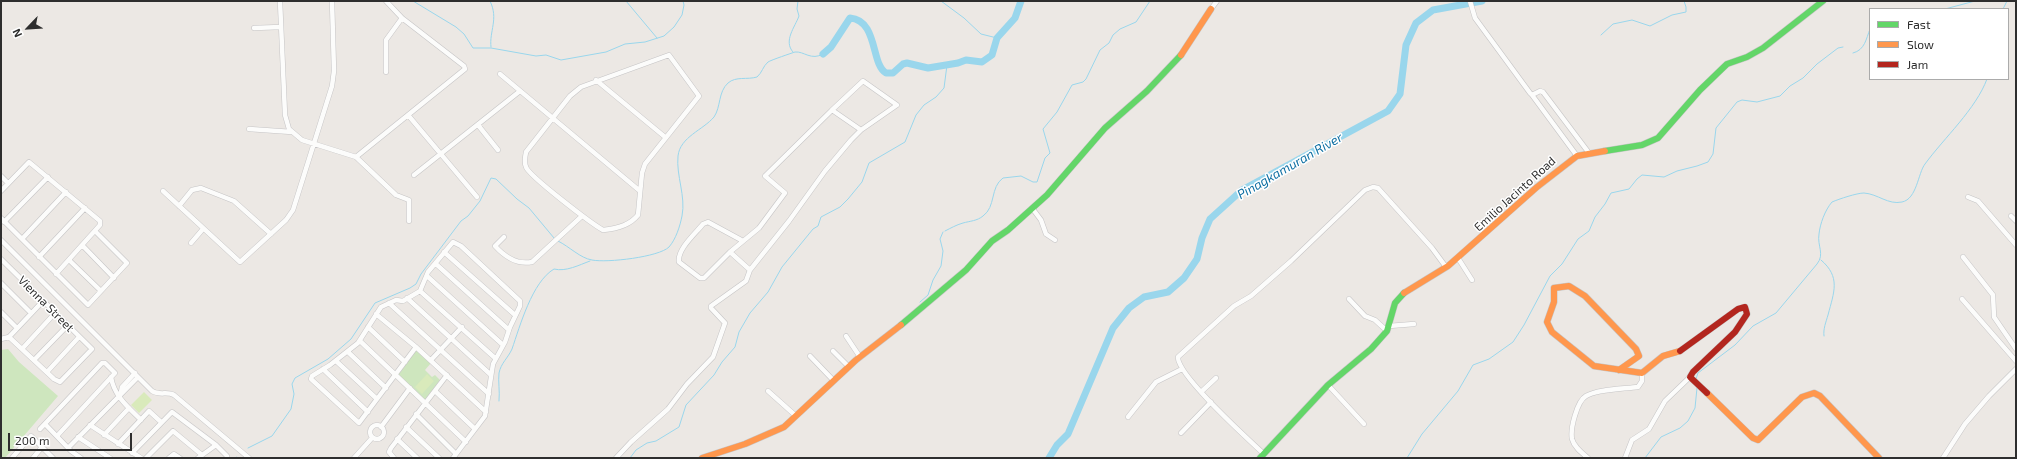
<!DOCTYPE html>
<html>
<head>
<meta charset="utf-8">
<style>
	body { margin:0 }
	#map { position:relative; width:2017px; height:459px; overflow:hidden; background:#ece8e4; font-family:"Exo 2",sans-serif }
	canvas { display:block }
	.frame { position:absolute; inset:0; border:2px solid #2e2e2e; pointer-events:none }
	.legend { position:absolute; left:1869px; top:8px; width:140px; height:72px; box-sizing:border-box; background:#fff; border:1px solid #ababab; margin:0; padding:5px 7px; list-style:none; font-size:12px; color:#2e2e2e }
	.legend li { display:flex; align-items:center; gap:8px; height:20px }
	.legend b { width:20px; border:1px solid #ababab }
	.north { position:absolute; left:8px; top:8px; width:40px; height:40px; -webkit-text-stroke:3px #fff; paint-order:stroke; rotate:245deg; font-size:11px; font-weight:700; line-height:16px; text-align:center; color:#2e2e2e }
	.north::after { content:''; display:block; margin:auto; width:14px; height:18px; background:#2e2e2e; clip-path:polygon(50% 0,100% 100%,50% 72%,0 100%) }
	.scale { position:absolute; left:8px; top:433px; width:124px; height:18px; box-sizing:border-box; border:2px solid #2e2e2e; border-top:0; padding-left:5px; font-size:12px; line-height:14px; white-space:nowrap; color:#2e2e2e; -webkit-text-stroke:3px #fff; paint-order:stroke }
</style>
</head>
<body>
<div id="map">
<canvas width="2017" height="459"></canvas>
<div class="frame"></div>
<ul class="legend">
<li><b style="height:5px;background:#63d668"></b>Fast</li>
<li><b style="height:5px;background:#ff974d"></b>Slow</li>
<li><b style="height:5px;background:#b3261e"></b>Jam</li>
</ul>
<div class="north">N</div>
<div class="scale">200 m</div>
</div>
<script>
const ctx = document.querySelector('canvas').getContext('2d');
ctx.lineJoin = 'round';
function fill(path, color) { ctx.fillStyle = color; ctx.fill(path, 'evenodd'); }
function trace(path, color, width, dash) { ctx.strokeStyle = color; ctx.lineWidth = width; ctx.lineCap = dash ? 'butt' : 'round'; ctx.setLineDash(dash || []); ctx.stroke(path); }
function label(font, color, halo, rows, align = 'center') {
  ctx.font = font + ' "Exo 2",sans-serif'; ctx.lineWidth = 3; ctx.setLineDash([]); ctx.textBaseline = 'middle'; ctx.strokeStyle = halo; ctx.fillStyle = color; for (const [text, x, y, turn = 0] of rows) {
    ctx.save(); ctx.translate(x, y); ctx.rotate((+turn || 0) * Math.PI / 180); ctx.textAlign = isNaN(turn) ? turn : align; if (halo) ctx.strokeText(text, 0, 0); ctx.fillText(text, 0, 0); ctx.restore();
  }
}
fill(new Path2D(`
	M8,349L19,362L58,396L5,458H1V350Z
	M416,350L431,363L425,370L432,377L435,375L440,380L425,400L398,375Z`), '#cee6be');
fill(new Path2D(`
	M427,374L434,381L422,394L415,387Z
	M144,392L152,400L139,413L131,405Z`), '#d9eabb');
trace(new Path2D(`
	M413,1L456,27L464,34L473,48H491L536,56L546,55L561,60L606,52L625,44L645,42L664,36L674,27L682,15L684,5L683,1
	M490,1C499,19 489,31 491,47
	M626,1L657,38
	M941,1L964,18L981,34L997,38
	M1945,9L1975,1
	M2003,9L2007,1
	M1601,35L1613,24L1632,20L1650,26L1672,15L1686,12V7L1684,1
	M793,52C783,41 795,27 799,16L797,9L798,1
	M1853,53C1865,50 1866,39 1870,29
	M945,231C951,228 956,225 963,223C970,221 977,221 983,216C996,207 990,187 1003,178L1021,176L1033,182H1037L1045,158L1050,153L1043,129L1057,112L1072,85L1083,82L1086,79L1100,50L1109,43L1113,35L1120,29L1136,22L1150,1
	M558,241C570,247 580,258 592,260C607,263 659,257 669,247C676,239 680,226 682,216C686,196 676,176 678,156C680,137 703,130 714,117C721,107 718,92 728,83C736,76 747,80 757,77C762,73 763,66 768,62C771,60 792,53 795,52C804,51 811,61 823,54
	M1821,260C1841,277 1834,292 1828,315C1826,322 1823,329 1824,336
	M920,302L928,295L933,280L941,266L943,251L940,239L943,232
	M1696,379L1698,373L1735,345L1753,326L1776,313L1817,264C1825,254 1817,246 1819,234C1820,224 1825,210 1832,202C1839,199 1857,193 1864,193C1878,194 1888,205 1902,202C1917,199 1918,173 1925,164C1944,138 1976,109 1987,79
	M499,401C500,391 498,382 499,373C501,363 508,358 512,349C520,326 532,282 554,269C566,272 579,265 590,261
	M248,448L272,436L291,409L294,394L292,384L295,378L328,359L351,339L375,303L410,288L416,284L421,274L461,221L468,216L480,201L491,178L496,179L517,199L529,208L554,238
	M235,458L236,457
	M630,458L636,450L647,443L656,441L679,427L686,405L714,375L722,362L735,347L739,332L750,313L768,292L782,267L813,229L818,226L821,217L840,207L848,199L862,182L869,163L905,142L916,115L924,105L936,97L944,88L947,65
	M1407,458L1422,434L1458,391L1473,365L1489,359L1513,342L1524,325L1550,276L1562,264L1578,239L1589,231L1595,217L1605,204L1611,193L1629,189L1637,179L1642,175L1664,177L1677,171L1697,166L1708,162L1713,154L1716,128L1737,102L1742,100L1757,102L1780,96L1790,86L1803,78L1817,64L1838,48L1843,47
	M1645,458L1661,437L1680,428L1688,421L1695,408L1697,388`), '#99d6ec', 1);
trace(new Path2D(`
	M823,54L831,47L850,18C878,20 871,65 886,73H893L903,64L907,63L928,68L958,63L966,60L982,62L992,55L997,38L1015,18L1021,1
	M1049,458L1057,445L1068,434L1113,328L1129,308L1144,297L1168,292L1184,278L1197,259L1202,238L1210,219L1242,190L1388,111L1400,94L1406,45L1416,23L1433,10L1482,1`), '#99d6ec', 7);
const street = new Path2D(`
	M280,1L285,115L289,129L302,140L356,157L396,195L409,200V221
	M1470,1L1475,18L1530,93L1532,95L1540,91L1543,92L1589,153
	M1211,9L1217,1
	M254,28L281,27
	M669,55L699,96L645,164L642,173L638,215C630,225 615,229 603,230C592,224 529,176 526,167C524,162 525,157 526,152L570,96L581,87Z
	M386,72V40L402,18
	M500,74L640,191
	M596,80L665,137
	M1532,95L1577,156
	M408,115L477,197
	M478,125L498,150
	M249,129L292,132
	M356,157L465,69L464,66L402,18L386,1
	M414,175L520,91
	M1,176L8,183
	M1,191L29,162L100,221V225L56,274
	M163,191L240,262L286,220L293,210L332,86L334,71L332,1
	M1968,197L1978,201L2016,245
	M179,206L192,190L201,188L234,201L271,234
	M1032,208L1041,220L1046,234L1055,240
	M2011,216L2016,221
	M1,218L88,305L127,263L95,231
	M4,222L48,177
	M504,237L495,246C505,257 517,265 532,262L582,216
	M22,239L66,192
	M1,240L152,391C160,396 167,391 174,395L249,458
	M191,243L203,229
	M82,245L114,278
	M444,252L515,315
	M730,252L704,278H700L679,262C677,249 696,233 703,224L708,222L743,241
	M39,257L85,208
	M1963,257L1993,295L1994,317L2016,349
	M1458,258L1472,280
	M1,259L92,349L60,382L54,379L9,337
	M69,260L101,291
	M436,264L509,330
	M750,270L730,252L759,228L785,193L765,176L832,110
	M427,276L503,345
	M1,283L31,313
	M420,291L495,358
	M407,298L491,375
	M1349,299L1365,316L1375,320L1387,331
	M1962,299L2016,361
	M389,303L489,394
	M1,312L17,328
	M376,314L416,347L486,412
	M1389,326L1414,324
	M368,327L405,362
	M846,336L860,357
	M1,339L9,337L43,301
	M360,341L466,442
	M416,347L359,423L311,379L312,376L330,365L358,343L381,307L396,300L403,301L420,291L428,272L453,242L461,246L520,301V306L510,327L505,342L493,364L485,416L453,458
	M22,349L55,313
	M833,351L849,367
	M348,352L386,388
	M810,356L834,381
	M34,360L67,326
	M431,360L462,327
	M336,361L377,399
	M323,369L368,412
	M47,372L79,337
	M111,377C114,396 128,407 141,420
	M1328,385L1364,424
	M435,391L475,429
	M768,391L796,416
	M121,392L122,387L135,373
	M1201,392L1216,378
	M416,414L456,454
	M1128,417L1156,382L1182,369
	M45,424L71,451L81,458
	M370 432a7 7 0 1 1 14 0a7 7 0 1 1-14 0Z
	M90,425L141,458
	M381,427L410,388
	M406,427L439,458
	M40,429L102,363H105L115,373L57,436
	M1181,433L1211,402
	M104,435L129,408
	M78,437L110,458
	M397,439L417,458
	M118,444L149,411L161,422
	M68,448L138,377
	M132,453L172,412L216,445L227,456V458
	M1264,454C1248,439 1177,375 1178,357L1234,306L1251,296L1291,261L1365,190L1373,187L1378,188L1432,248L1446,267
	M12,458L31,436L53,458
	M33,458L42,447
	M146,458L173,431L202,455
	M169,458L174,454L180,458
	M198,458L216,445
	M354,458L372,438
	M394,458L389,452L391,448L447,375
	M616,458L631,442L668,409L687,384L713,357L725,323L711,308V306L746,281L750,270L789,221L825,171L851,140L861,130L897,105L863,81L832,110L861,130
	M1588,458C1582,453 1574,447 1572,439C1570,429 1577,401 1586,396C1598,389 1624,389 1638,387L1642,381V373
	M1625,458L1632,440L1649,429L1665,401L1690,377
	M1943,458L1965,424L1989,396L2016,369`);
const fast = new Path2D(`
	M1605,151L1642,145L1658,138L1700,90L1727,64L1747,57L1763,48L1823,1
	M901,325L966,270L992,241L1008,230L1047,195L1105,128L1147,91L1181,55
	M1260,458L1328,385L1371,349L1387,331L1395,303L1404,293`);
const slow = new Path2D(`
	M1181,55L1211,9
	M1404,293L1448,266L1537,187L1577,156L1605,151
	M1619,370L1639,356L1636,349L1585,296L1569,286L1554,288V302L1547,322L1552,332L1594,366L1642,373L1663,356L1680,351
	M1707,393L1753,438L1758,440L1802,397L1814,393L1820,396L1879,458
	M702,458L745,444L784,427L856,360L901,325`);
const jam = new Path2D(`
	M1680,351L1738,309L1745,307L1747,314L1735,332L1693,372L1690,377L1707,393`);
trace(street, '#c5c4c5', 5.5);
trace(fast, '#c5c4c5', 7);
trace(slow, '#c5c4c5', 7);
trace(jam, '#c5c4c5', 7);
trace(street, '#fcfcfb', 4.5);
trace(fast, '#63d668', 6);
trace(slow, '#ff974d', 6);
trace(jam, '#b3261e', 6);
label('12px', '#2e2e2e', '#fff', [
	["Emilio Jacinto Road",1515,194,-42],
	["Vienna Street",46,304,45]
]);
label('italic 13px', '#0d6fa3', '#fff', [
	["Pinagkamuran River",1290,166,-30]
]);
</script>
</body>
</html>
